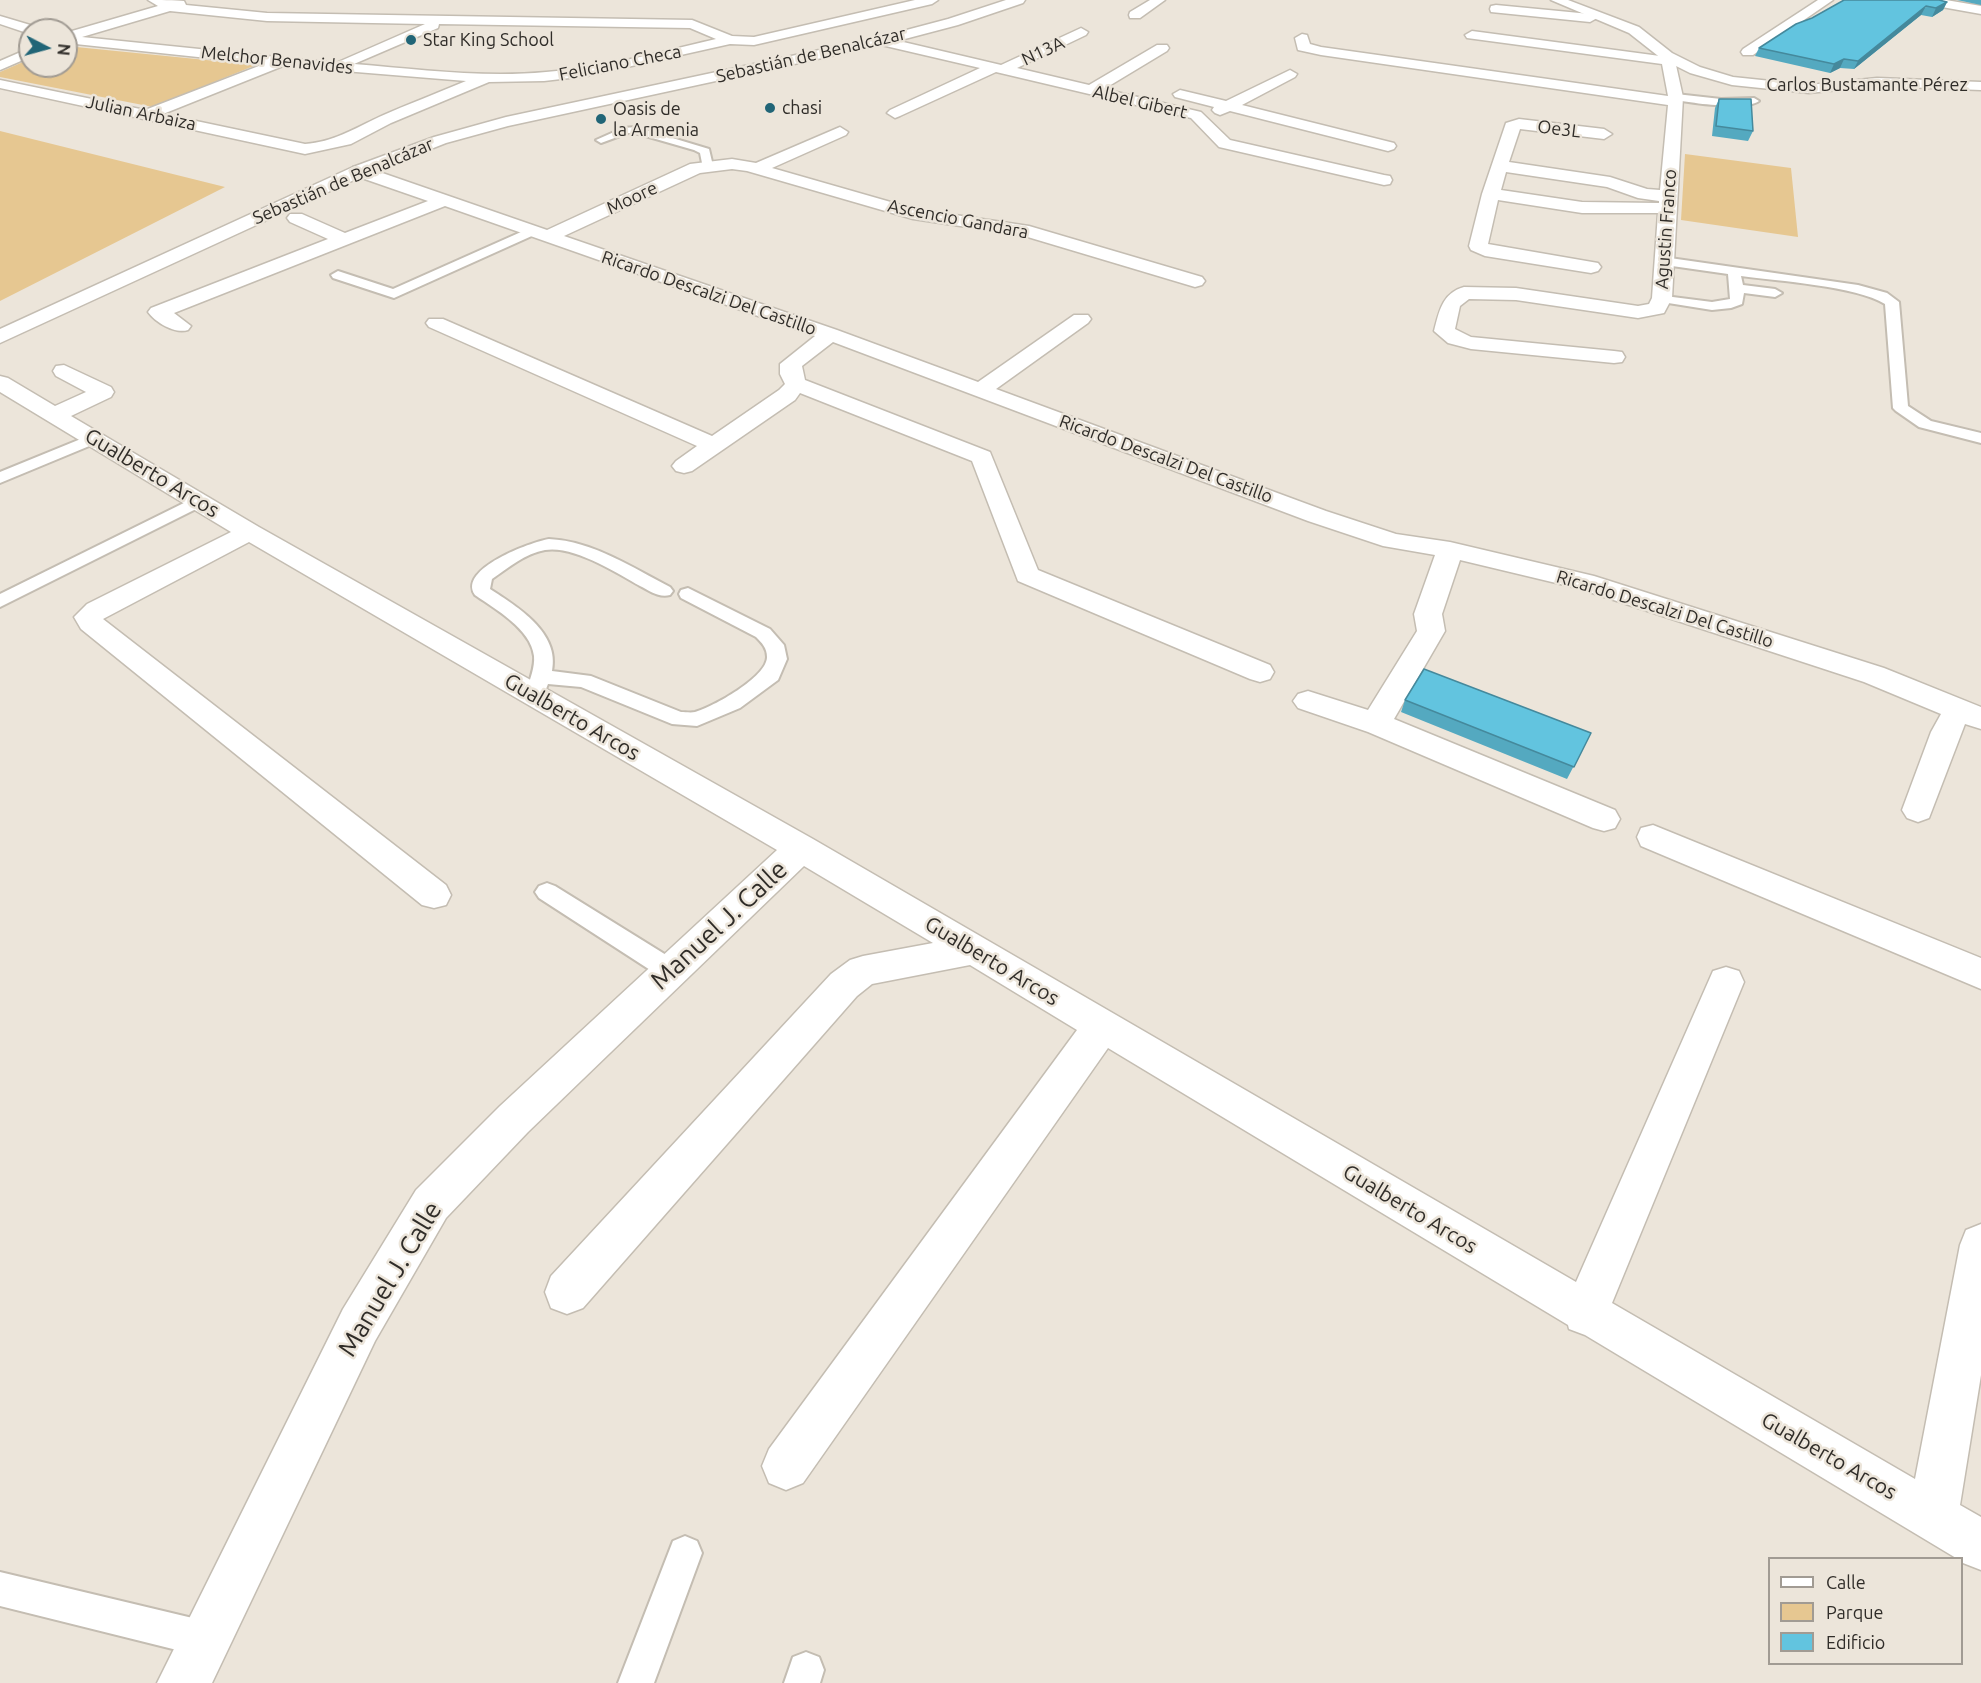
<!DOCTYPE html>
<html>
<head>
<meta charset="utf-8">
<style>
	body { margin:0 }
	#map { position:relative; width:1981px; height:1683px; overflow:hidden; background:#ece5da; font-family:Ubuntu,sans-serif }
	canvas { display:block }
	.legend { position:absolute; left:1768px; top:1557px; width:195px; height:108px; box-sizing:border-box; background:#ece5da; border:2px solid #a19b93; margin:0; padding:8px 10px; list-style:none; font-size:18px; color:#302d29 }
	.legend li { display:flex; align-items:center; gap:12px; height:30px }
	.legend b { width:30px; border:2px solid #a19b93 }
	.north { position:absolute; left:18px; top:18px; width:60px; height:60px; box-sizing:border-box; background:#ece5da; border:2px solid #a19b93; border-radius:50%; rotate:96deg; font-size:16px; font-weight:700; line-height:24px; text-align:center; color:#302d29 }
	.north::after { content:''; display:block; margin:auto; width:21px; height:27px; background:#216577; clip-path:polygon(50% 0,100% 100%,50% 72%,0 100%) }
</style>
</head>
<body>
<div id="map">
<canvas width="1981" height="1683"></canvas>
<ul class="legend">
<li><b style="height:8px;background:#fff"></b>Calle</li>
<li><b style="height:16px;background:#e6c791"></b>Parque</li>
<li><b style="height:16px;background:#62c4df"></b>Edificio</li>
</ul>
<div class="north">N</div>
</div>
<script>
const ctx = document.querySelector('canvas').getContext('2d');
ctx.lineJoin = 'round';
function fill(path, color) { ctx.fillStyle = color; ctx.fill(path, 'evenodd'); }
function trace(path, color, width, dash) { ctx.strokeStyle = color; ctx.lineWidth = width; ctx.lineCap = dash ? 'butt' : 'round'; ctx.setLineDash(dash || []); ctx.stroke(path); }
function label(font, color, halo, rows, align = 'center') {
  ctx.font = font + ' Ubuntu,sans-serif'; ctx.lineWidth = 5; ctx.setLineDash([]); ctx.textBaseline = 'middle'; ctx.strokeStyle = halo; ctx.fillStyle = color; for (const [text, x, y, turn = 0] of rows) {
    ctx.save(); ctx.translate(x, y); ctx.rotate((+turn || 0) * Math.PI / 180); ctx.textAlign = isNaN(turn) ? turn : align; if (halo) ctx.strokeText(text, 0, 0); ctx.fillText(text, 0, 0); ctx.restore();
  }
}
fill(new Path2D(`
	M66,46L256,65L153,107L0,77V72L30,59V66H66Z
	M0,131L225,187L0,301Z
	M1685,154L1791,168L1798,237L1681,220Z`), '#e6c791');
const lane = new Path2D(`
	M1676,94L1721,99L1754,98L1759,101C1746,111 1690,103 1672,99V95Z
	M636,127L709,149L713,166L707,169L703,168L700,153L694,150L635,133H628L601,143L596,140L623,128Z
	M530,228L534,229L536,232L534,235L394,298L333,278L331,275L338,271L393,289Z
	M1663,257L1858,285L1887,293L1899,302L1908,406L1931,421L1981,433V443L1919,427L1896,411L1893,408L1885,304C1856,286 1778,281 1741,276L1743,285L1775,289L1782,293L1775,297L1744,293L1742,304L1731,308L1712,310L1662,302L1655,298L1657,295L1712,302L1730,299L1728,274L1658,264L1657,261L1658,258Z
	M93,434L101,439L99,442L0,483V472Z
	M198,496L204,497L206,501L204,505L0,607V594Z
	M549,539C593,541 633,568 670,587L673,591L670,595C659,598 650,591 640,586C617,573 573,545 545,550C526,553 508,568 492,579L490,589C518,607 560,633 552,671L591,676L681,712C685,712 691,713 695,712C713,707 767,677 767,657C767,648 762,643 756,637L681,598L679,594L681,590L688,588L770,629L784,645L787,659L778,680L740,708L697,726L672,724L581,687L548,684L544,694L537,696L530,694L527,689C530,679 535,667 534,656C531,629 495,609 475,595C457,569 531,542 549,539Z
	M547,883L555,886L679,963L682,970L679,977L670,980L661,977L539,898L535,892L539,886Z
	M685,1536L697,1541L702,1553L654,1683H618L673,1541Z
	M0,1572L205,1621L218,1626L223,1639L218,1652L205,1657L0,1606Z
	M806,1652L819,1657L824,1670L820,1683H784L793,1657Z`);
const street = new Path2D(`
	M148,0C158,0 176,0 184,1L186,5L267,13L692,20L732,36L754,37L915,0H938L932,4L754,45L730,44L587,76L544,81L489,82L391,123L351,144L305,154L0,88V80L145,110L264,64L66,43V35H71L72,31L158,6ZM170,11L267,21L425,24L336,63L82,37ZM439,24L690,28L716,39C660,52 603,68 546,72C482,78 417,69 354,64L438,28ZM283,66L466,81C438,93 408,104 379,117C354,129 333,142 305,144L163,114Z
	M1150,0H1165L1140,18H1130L1129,15L1130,12Z
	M1818,0H1833L1753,55H1743L1741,52L1743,49Z
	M1919,0H1946L1981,6V14L1925,4Z
	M1496,5L1590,14L1597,18L1590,22L1491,12L1490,9L1491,6Z
	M0,16L37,27L39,30H30V34L0,24Z
	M1081,28L1088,32L1086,35L1017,68L1089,85L1157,45H1167L1169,48L1167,51L1104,89L1201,112L1230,140L1384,175L1390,176L1392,180L1390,184L1384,185L1219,147L1191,118L996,72L900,116L895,118L887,113L890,110L980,68L877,44L875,41L877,38L882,37L1001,65Z
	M1472,31L1660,56L1667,52L1674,56L1683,97L1672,298L1664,313L1638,318L1516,300L1469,299L1460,306L1455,329L1471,337L1614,351L1622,352L1625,357L1622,362L1614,363L1471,349L1448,343L1434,331C1439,312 1442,293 1464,287L1516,288L1638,306L1649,304L1652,298L1658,213H1582L1498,200L1488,244L1598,263L1601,267L1598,271L1591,273L1485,256L1471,250L1469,246L1482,194L1506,123L1519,119L1604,129L1612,134L1604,139L1520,129L1509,162L1610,177L1647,189L1660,190L1668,105L1321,55L1298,50L1295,38L1302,34L1307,35L1310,44L1321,47L1668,96L1662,64L1467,38L1465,35ZM1506,172L1607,187L1638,198L1659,201V203L1582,202L1501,190Z
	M30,48V57L0,70V61Z
	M1290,70L1297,74L1295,77L1242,105L1394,143L1396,146L1394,149L1388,151L1230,111L1220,115L1215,113L1212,110L1214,107L1175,97L1173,94L1180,90L1226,101Z
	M840,127L848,132L846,135L772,168L915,209L1029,226L1202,277L1205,281L1202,285L1195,287L1021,235L913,219L747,171L732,169L700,173L564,236L837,330L978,382L1074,315H1088L1091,319L1088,323L996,389L1326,511L1396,534L1450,542L1594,576L1884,668L1981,707V729L1965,724L1929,818L1918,822L1907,818L1902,810L1931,732L1941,714L1864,682L1577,588L1460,560L1442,614L1445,631L1394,719L1615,810L1620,819L1615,828L1604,831L1593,828L1368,732L1298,708L1293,701L1298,694L1308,691L1368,710L1417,631L1414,614L1435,555L1383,546L1308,521L833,342L802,366L805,380L990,452L1038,570L1270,665L1274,672L1270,679L1260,682L1250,679L1018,581L972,461L800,393L795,400L692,471L684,473L676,471L672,466L676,461L697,446L429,327L426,323L429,319H443L712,436L779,390L785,384L780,374V364L815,336L445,206L174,313L191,326L188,330C175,334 156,323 148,312L151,308L328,239L290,222L287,218L290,214H302L345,233L428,201L353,175L351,171L353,167H365L547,230L690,164L732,159L756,163Z
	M64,365L111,387L114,392L111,397L71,416L259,527L813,839L1576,1282L1713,971L1726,967L1739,971L1744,982L1612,1303L1915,1479L1960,1245L1966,1230L1981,1224V1375L1960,1505L1981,1517V1570L1963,1563L1962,1558H1956L1585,1335L1569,1329L1568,1325L1108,1048L803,1483L786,1490L769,1483L762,1466L769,1449L1077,1030L970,965L872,984L857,996L583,1308L567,1314L551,1308L545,1292L551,1276L831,974L850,960L863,956L933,943L804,866L528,1132L446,1218L375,1341L212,1683H157L343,1309L416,1190L500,1106L777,850L249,542L103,619L446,885L451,895L446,905L434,908L422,905L81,629L74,617L87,604L231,532L0,392V376L8,378L55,406L86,392L56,376L53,371L56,366Z
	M1653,825L1981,958V989L1641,846L1637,837L1641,828Z`);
const secondary = new Path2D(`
	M1006,0H1025L1023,3L958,25L882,45L508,126L446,143L365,175L0,343V329L353,167L434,137L506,117L880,37L948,19Z
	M1551,0H1568L1639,27L1672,53L1700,67L1733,77L1809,85L1877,78L1981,82V90L1877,86L1809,93L1732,85L1690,73L1662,59L1629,33Z`);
trace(lane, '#c4bdb2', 4);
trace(street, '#c4bdb2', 3);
trace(secondary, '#c4bdb2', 3);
fill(lane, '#fff');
fill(street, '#fff');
fill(secondary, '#fff');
fill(new Path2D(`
	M1957,0H1981V5Z
	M1947,2L1943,10L1932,17L1921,15L1854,69L1840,68L1830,73L1755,56L1759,48Z
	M1719,99L1753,131L1748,141L1712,136L1715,108Z
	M1405,700L1591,733L1567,779L1401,712Z`), '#54a9c0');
fill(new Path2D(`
	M1947,2L1943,10L1932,17L1936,8Z
	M1926,6L1921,15L1854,69L1858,61Z
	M1844,59L1840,68L1830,73L1834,64Z`), '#45899c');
const building = new Path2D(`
	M1844,0H1939L1947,2L1936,8L1926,6L1858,61L1844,59L1834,64L1759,48L1796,24L1812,18Z
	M1719,99H1751L1753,131L1716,126Z
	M1424,669L1591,733L1574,767L1405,700Z`);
fill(building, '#62c4df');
trace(building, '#45899c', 1.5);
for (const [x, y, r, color] of [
	[411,40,6,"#216577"],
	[770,108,6,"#216577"],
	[601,119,6,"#216577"]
]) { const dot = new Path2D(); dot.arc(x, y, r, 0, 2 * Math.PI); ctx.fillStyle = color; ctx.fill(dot); trace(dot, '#ece5da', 2); }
label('18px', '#302d29', '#ece5da', [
	["Star King School",423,40],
	["chasi",782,108],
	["Oasis de",613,109],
	["la Armenia",613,130]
], 'left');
label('18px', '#302d29', '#ece5da', [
	["N13A",1043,51,-25],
	["Sebastián de Benalcázar",811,55,-13],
	["Melchor Benavides",277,60,6],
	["Feliciano Checa",620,63,-11],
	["Carlos Bustamante Pérez",1867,85],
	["Albel Gibert",1140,102,13],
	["Julian Arbaiza",141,113,12],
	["Oe3L",1559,129,7],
	["Sebastián de Benalcázar",343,181,-23],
	["Moore",632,198,-25],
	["Ascencio Gandara",958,219,11],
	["Agustin Franco",1666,229,-86],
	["Ricardo Descalzi Del Castillo",709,293,19],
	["Ricardo Descalzi Del Castillo",1166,459,20],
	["Ricardo Descalzi Del Castillo",1665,609,17]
]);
label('21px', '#302d29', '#ece5da', [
	["Gualberto Arcos",152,473,31],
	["Gualberto Arcos",572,717,30],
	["Gualberto Arcos",992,961,31],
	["Gualberto Arcos",1410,1209,31],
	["Gualberto Arcos",1829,1456,30]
]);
label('26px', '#302d29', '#ece5da', [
	["Manuel J. Calle",719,925,-43],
	["Manuel J. Calle",390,1279,-59]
]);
</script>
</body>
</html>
